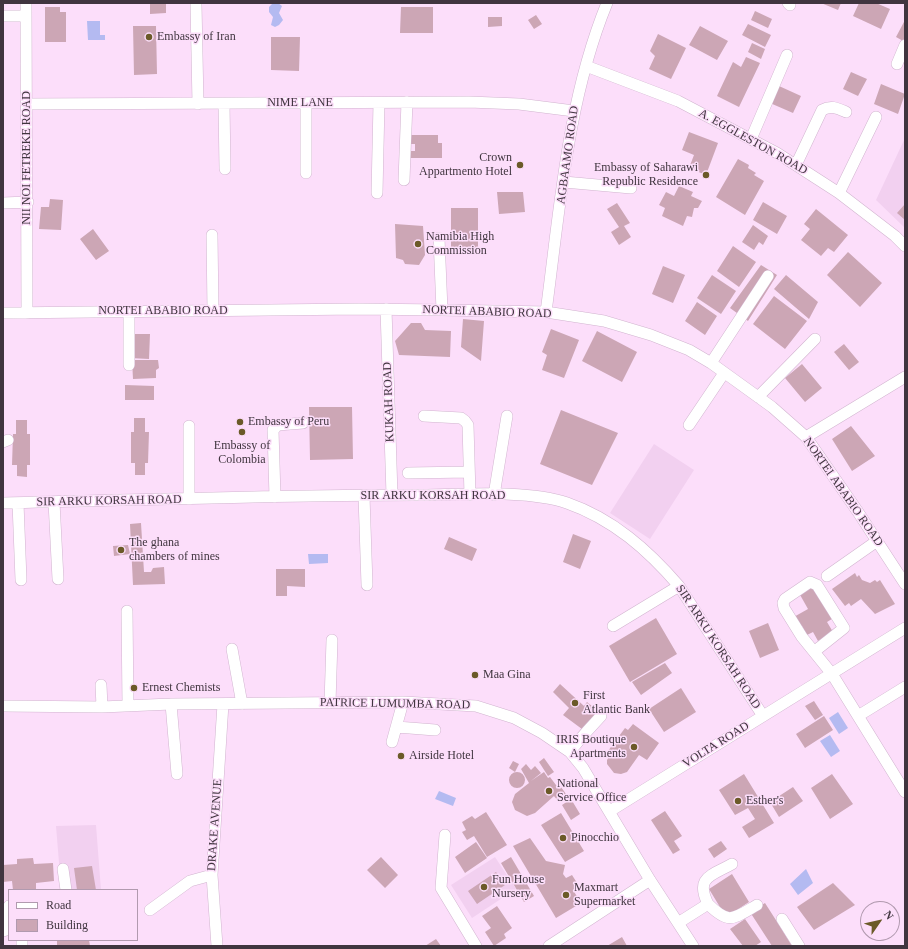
<!DOCTYPE html>
<html>
<head>
<meta charset="utf-8">
<style>
	body { margin:0 }
	#map { position:relative; width:908px; height:949px; overflow:hidden; background:#fcdefa; font-family:Georgia,serif }
	canvas { display:block }
	.frame { position:absolute; inset:0; border:4px solid #40353f; pointer-events:none }
	.legend { position:absolute; left:8px; top:889px; width:130px; height:52px; box-sizing:border-box; background:#fcdefa; border:1px solid #b19aaf; margin:0; padding:5px 7px; list-style:none; font-size:12px; color:#40353f }
	.legend li { display:flex; align-items:center; gap:8px; height:20px }
	.legend b { width:20px; border:1px solid #b19aaf }
	.north { position:absolute; left:860px; top:901px; width:40px; height:40px; box-sizing:border-box; background:#fcdefa; border:1px solid #b19aaf; border-radius:50%; rotate:56deg; font-size:11px; font-weight:700; line-height:16px; text-align:center; color:#40353f }
	.north::after { content:''; display:block; margin:auto; width:14px; height:18px; background:#6b5a28; clip-path:polygon(50% 0,100% 100%,50% 72%,0 100%) }
</style>
</head>
<body>
<div id="map">
<canvas width="908" height="949"></canvas>
<div class="frame"></div>
<ul class="legend">
<li><b style="height:5px;background:#fff"></b>Road</li>
<li><b style="height:11px;background:#cca6b5"></b>Building</li>
</ul>
<div class="north">N</div>
</div>
<script>
const ctx = document.querySelector('canvas').getContext('2d');
ctx.lineJoin = 'round';
function fill(path, color) { ctx.fillStyle = color; ctx.fill(path, 'evenodd'); }
function trace(path, color, width, dash) { ctx.strokeStyle = color; ctx.lineWidth = width; ctx.lineCap = dash ? 'butt' : 'round'; ctx.setLineDash(dash || []); ctx.stroke(path); }
function label(font, color, halo, rows, align = 'center') {
  ctx.font = font + ' Georgia,serif'; ctx.lineWidth = 3; ctx.setLineDash([]); ctx.textBaseline = 'middle'; ctx.strokeStyle = halo; ctx.fillStyle = color; for (const [text, x, y, turn = 0] of rows) {
    ctx.save(); ctx.translate(x, y); ctx.rotate((+turn || 0) * Math.PI / 180); ctx.textAlign = isNaN(turn) ? turn : align; if (halo) ctx.strokeText(text, 0, 0); ctx.fillText(text, 0, 0); ctx.restore();
  }
}
fill(new Path2D(`
	M905,138V228L876,200Z
	M654,444L694,470L650,539L610,513Z
	M96,825L101,890H59L61,887L56,826Z
	M495,857L516,889L472,918L451,885Z`), '#f2d0f0');
fill(new Path2D(`
	M273,3H278L282,6L279,13L283,20L279,25L275,27L271,25L273,17L269,12V7Z
	M87,21H100V35H105V40H88Z
	M308,554H328V563L309,564Z
	M838,712L848,728L839,734L829,718Z
	M830,735L840,751L831,757L820,741Z
	M439,791L456,798L453,806L435,799Z
	M806,869L813,883L798,895L790,884Z`), '#b4baf1');
fill(new Path2D(`
	M150,3H166V13L150,14Z
	M821,3H841L838,10Z
	M859,3H876L890,9L881,29L853,16Z
	M45,7H60V12H66V42H45Z
	M401,7H433V33H400Z
	M755,11L772,19L768,28L751,20Z
	M536,15L542,24L534,29L528,20Z
	M488,17H502V26L488,27Z
	M905,20V42L896,37Z
	M748,24L771,35L765,47L742,35Z
	M133,26H156L157,74L134,75Z
	M700,26L728,41L717,60L689,45Z
	M658,34L686,48L671,79L649,69L655,56L650,51Z
	M271,37H300L299,71L271,70Z
	M752,43L765,49L761,59L748,52Z
	M746,57L760,63L739,107L717,96L733,62L741,67Z
	M851,72L867,79L858,96L843,89Z
	M881,84L905,94L898,114L874,104Z
	M779,86L801,96L793,113L770,103Z
	M689,132L718,143L706,175L689,168L694,155L682,150Z
	M408,135H438V143H442V158H408V151H415V144H408Z
	M738,159L749,165L748,168L756,173L754,175L764,181L745,215L716,197Z
	M679,186L693,192L691,196L702,201L698,208H694L692,217L687,216L683,226L662,216L665,208L659,205L666,192L674,196Z
	M497,192H523L525,212L499,214Z
	M50,199L63,200L61,230L39,229L41,207H49Z
	M763,202L787,216L777,234L753,220Z
	M617,203L630,223L624,226L631,237L619,245L611,232L619,227L607,209Z
	M905,204V220L897,213Z
	M451,208H478V251H451Z
	M816,209L848,235L834,252L828,248L821,256L801,240L810,229L804,224Z
	M395,224L423,226L425,255L419,265L405,264L403,260L396,258Z
	M753,225L768,236L763,245L759,242L754,250L742,242Z
	M93,229L109,251L96,260L80,239Z
	M733,246L756,262L739,287L717,271Z
	M848,252L882,283L860,307L827,275Z
	M761,265L777,275L748,321L730,308Z
	M663,266L685,275L673,303L652,294Z
	M712,275L736,291L721,314L697,298Z
	M786,275L818,302L809,319L774,289Z
	M774,296L807,321L785,349L753,324Z
	M697,302L717,316L705,335L685,321Z
	M463,319L484,321L481,361L461,347Z
	M411,323H421L425,330L451,331L450,357L399,355L395,341Z
	M551,329L579,340L564,378L542,370L547,355L542,352Z
	M597,331L637,352L622,382L582,361Z
	M131,334H150L149,359L130,358Z
	M844,344L859,362L849,370L834,352Z
	M132,360H158L159,368L156,370V378L133,379Z
	M802,364L822,388L805,402L785,378Z
	M125,385L154,386V400H125Z
	M309,407H352L353,459L310,460Z
	M561,410L618,433L592,485L540,464Z
	M134,418H145V432H149L148,463H145V475H135V463H131V432H134Z
	M16,420H27V434H30V465H27V477L17,476V465H12L13,434H16Z
	M851,426L875,456L852,471L832,439Z
	M141,523L144,572H151L153,568L164,567L165,584L133,585L130,524Z
	M573,534L591,541L580,569L563,562Z
	M449,537L477,549L472,561L444,549Z
	M128,545L130,554L114,556L113,546Z
	M276,569H305V587L287,586V596H276Z
	M855,573L857,577L859,575L862,580L870,583L875,580L877,582L880,580L895,604L875,614L861,599L851,606L849,603L845,606L832,589Z
	M812,585L835,617L827,622L833,632L818,641L813,632L807,635L802,626L798,628L792,618L808,609L799,593Z
	M656,618L677,654L630,682L609,646Z
	M768,623L779,650L760,658L749,631Z
	M665,663L672,673L641,695L632,682Z
	M560,684L584,706L587,702L599,712L586,732L563,715L569,708L553,692Z
	M681,688L696,712L664,732L649,709Z
	M814,701L823,715L815,720L805,706Z
	M824,716L833,730L805,748L796,734Z
	M633,724L659,743L647,760L639,755L627,772L621,774L614,773L607,764V760L611,754L608,751L625,728L628,730Z
	M544,758L554,772L548,776L539,762Z
	M513,761L519,764L515,772L509,768Z
	M526,764L531,770L535,766L541,773L531,781L544,772L548,778L550,777L559,789L561,787L566,794L558,801L554,796L535,813L527,816L515,810L512,802L515,794L529,783L521,769Z
	M509 780a8 8 0 1 1 16 0a8 8 0 1 1-16 0Z
	M744,774L774,823L749,838L742,827L755,819L748,808L735,815L719,790Z
	M832,774L853,804L830,819L811,788Z
	M793,787L803,801L779,817L770,802Z
	M571,799L580,814L571,820L562,805Z
	M665,811L682,836L674,841L680,850L673,854L651,820Z
	M486,812L507,845L487,857L474,836L467,840L462,832L466,830L462,822L472,816L475,819Z
	M561,813L584,851L565,862L541,825Z
	M530,838L546,861L565,865L563,874L566,878L572,875L579,886L573,890L581,903L556,918L513,846Z
	M721,841L727,849L714,858L708,849Z
	M476,842L487,858L465,873L455,857Z
	M381,857L398,875L385,888L367,870Z
	M511,857L534,896L524,902L501,863Z
	M33,858L34,864L53,863L54,881L36,883V890H13L12,881L3,882V865L17,864V859Z
	M92,866L96,890H77L74,868Z
	M496,872L505,885L477,904L468,891Z
	M732,874L749,902L726,917L709,889Z
	M833,883L855,905L814,930L797,907Z
	M765,903L781,928L792,946H772L750,912Z
	M497,906L512,928L504,934L506,938L494,946L485,932L491,928L482,916Z
	M745,919L761,942L755,946H743L730,929Z
	M622,937L627,946H607Z
	M436,939L441,946H425Z
	M57,940H89L90,946H57Z`), '#cca6b5');
const minor = new Path2D(`
	M26,3L27,313
	M788,3L790,5
	M196,4L198,104
	M3,16H26
	M897,64L905,45
	M586,66L678,101L777,153L839,193L895,236L905,246
	M26,104L469,102L519,104L574,111
	M224,104L225,169
	M751,139L787,55
	M796,165L822,110C831,105 837,108 846,112
	M306,173V103
	M404,180L407,102
	M564,182L631,188
	M377,193L379,103
	M839,193L876,117
	M3,203L28,202
	M212,235L213,311
	M439,238L442,310
	M386,309L392,495
	M129,311V365
	M546,312C560,208 567,101 607,3
	M3,313L359,309L442,310L546,312L604,321L651,335L689,350L711,363L772,407L806,437L858,512L905,584
	M711,363L768,276
	M758,397L815,339
	M424,416L461,418L465,421L468,425L470,495
	M689,425L724,373
	M189,426V499
	M806,437L905,377
	M3,442L8,440
	M408,473L469,472
	M494,495L507,416
	M364,496L367,585
	M275,497L273,430L278,425L303,423
	M54,502L58,579
	M3,503C140,500 278,495 415,495C458,495 527,489 567,503C613,519 648,550 679,586L763,716
	M18,503L21,580
	M827,576L877,541
	M127,611L128,706
	M613,626L679,586
	M232,649L242,704
	M815,651L844,628L817,585L810,582L785,599L783,603L784,608L802,637L832,674L905,792
	M101,685L102,707
	M330,703L332,640
	M171,704L177,774
	M3,706L102,707L171,704L403,702L476,706L514,718L542,733L570,752L583,768L650,880L693,946
	M858,716L905,687
	M397,727L435,730
	M392,742L403,702
	M570,752C579,739 590,728 601,716
	M610,811L905,628
	M445,835L441,888L476,946
	M63,869L66,890
	M708,904C695,877 711,876 732,864
	M9,906L7,909L9,923
	M150,910L190,881L212,875
	M782,919L799,946
	M678,923L708,904C729,925 733,919 757,905
	M3,931L9,929
	M22,946V940
	M217,946L212,875L223,704
	M549,946L650,880`);
trace(minor, '#d1b4cf', 12);
trace(minor, '#fff', 11);
for (const [x, y, r, color] of [
	[149,37,4,"#6b5a28"],
	[520,165,4,"#6b5a28"],
	[706,175,4,"#6b5a28"],
	[418,244,4,"#6b5a28"],
	[240,422,4,"#6b5a28"],
	[242,432,4,"#6b5a28"],
	[121,550,4,"#6b5a28"],
	[475,675,4,"#6b5a28"],
	[134,688,4,"#6b5a28"],
	[575,703,4,"#6b5a28"],
	[634,747,4,"#6b5a28"],
	[401,756,4,"#6b5a28"],
	[549,791,4,"#6b5a28"],
	[738,801,4,"#6b5a28"],
	[563,838,4,"#6b5a28"],
	[484,887,4,"#6b5a28"],
	[566,895,4,"#6b5a28"]
]) { const dot = new Path2D(); dot.arc(x, y, r, 0, 2 * Math.PI); ctx.fillStyle = color; ctx.fill(dot); trace(dot, '#fcdefa', 1.5); }
label('12px', '#40353f', '#fcdefa', [
	["Embassy of Iran",157,37],
	["Crown",512,158,"right"],
	["Appartmento Hotel",512,172,"right"],
	["Embassy of Saharawi",698,168,"right"],
	["Republic Residence",698,182,"right"],
	["Namibia High",426,237],
	["Commission",426,251],
	["Embassy of Peru",248,422],
	["Embassy of",242,446,"center"],
	["Colombia",242,460,"center"],
	["The ghana",129,543],
	["chambers of mines",129,557],
	["Maa Gina",483,675],
	["Ernest Chemists",142,688],
	["First",583,696],
	["Atlantic Bank",583,710],
	["IRIS Boutique",626,740,"right"],
	["Apartments",626,754,"right"],
	["Airside Hotel",409,756],
	["National",557,784],
	["Service Office",557,798],
	["Esther's",746,801],
	["Pinocchio",571,838],
	["Fun House",492,880],
	["Nursery",492,894],
	["Maxmart",574,888],
	["Supermarket",574,902]
], 'left');
label('12px', '#40353f', '#fcdefa', [
	["NIME LANE",300,103],
	["A. EGGLESTON ROAD",753,142,29],
	["AGBAAMO ROAD",568,155,-82],
	["NII NOI FETREKE ROAD",27,158,-90],
	["NORTEI ABABIO ROAD",163,311],
	["NORTEI ABABIO ROAD",487,312,2],
	["KUKAH ROAD",389,402,-92],
	["NORTEI ABABIO ROAD",843,492,55],
	["SIR ARKU KORSAH ROAD",433,496],
	["SIR ARKU KORSAH ROAD",109,501,-1],
	["SIR ARKU KORSAH ROAD",718,647,57],
	["PATRICE LUMUMBA ROAD",395,704,1],
	["VOLTA ROAD",716,745,-32],
	["DRAKE AVENUE",215,825,-86]
]);
</script>
</body>
</html>
